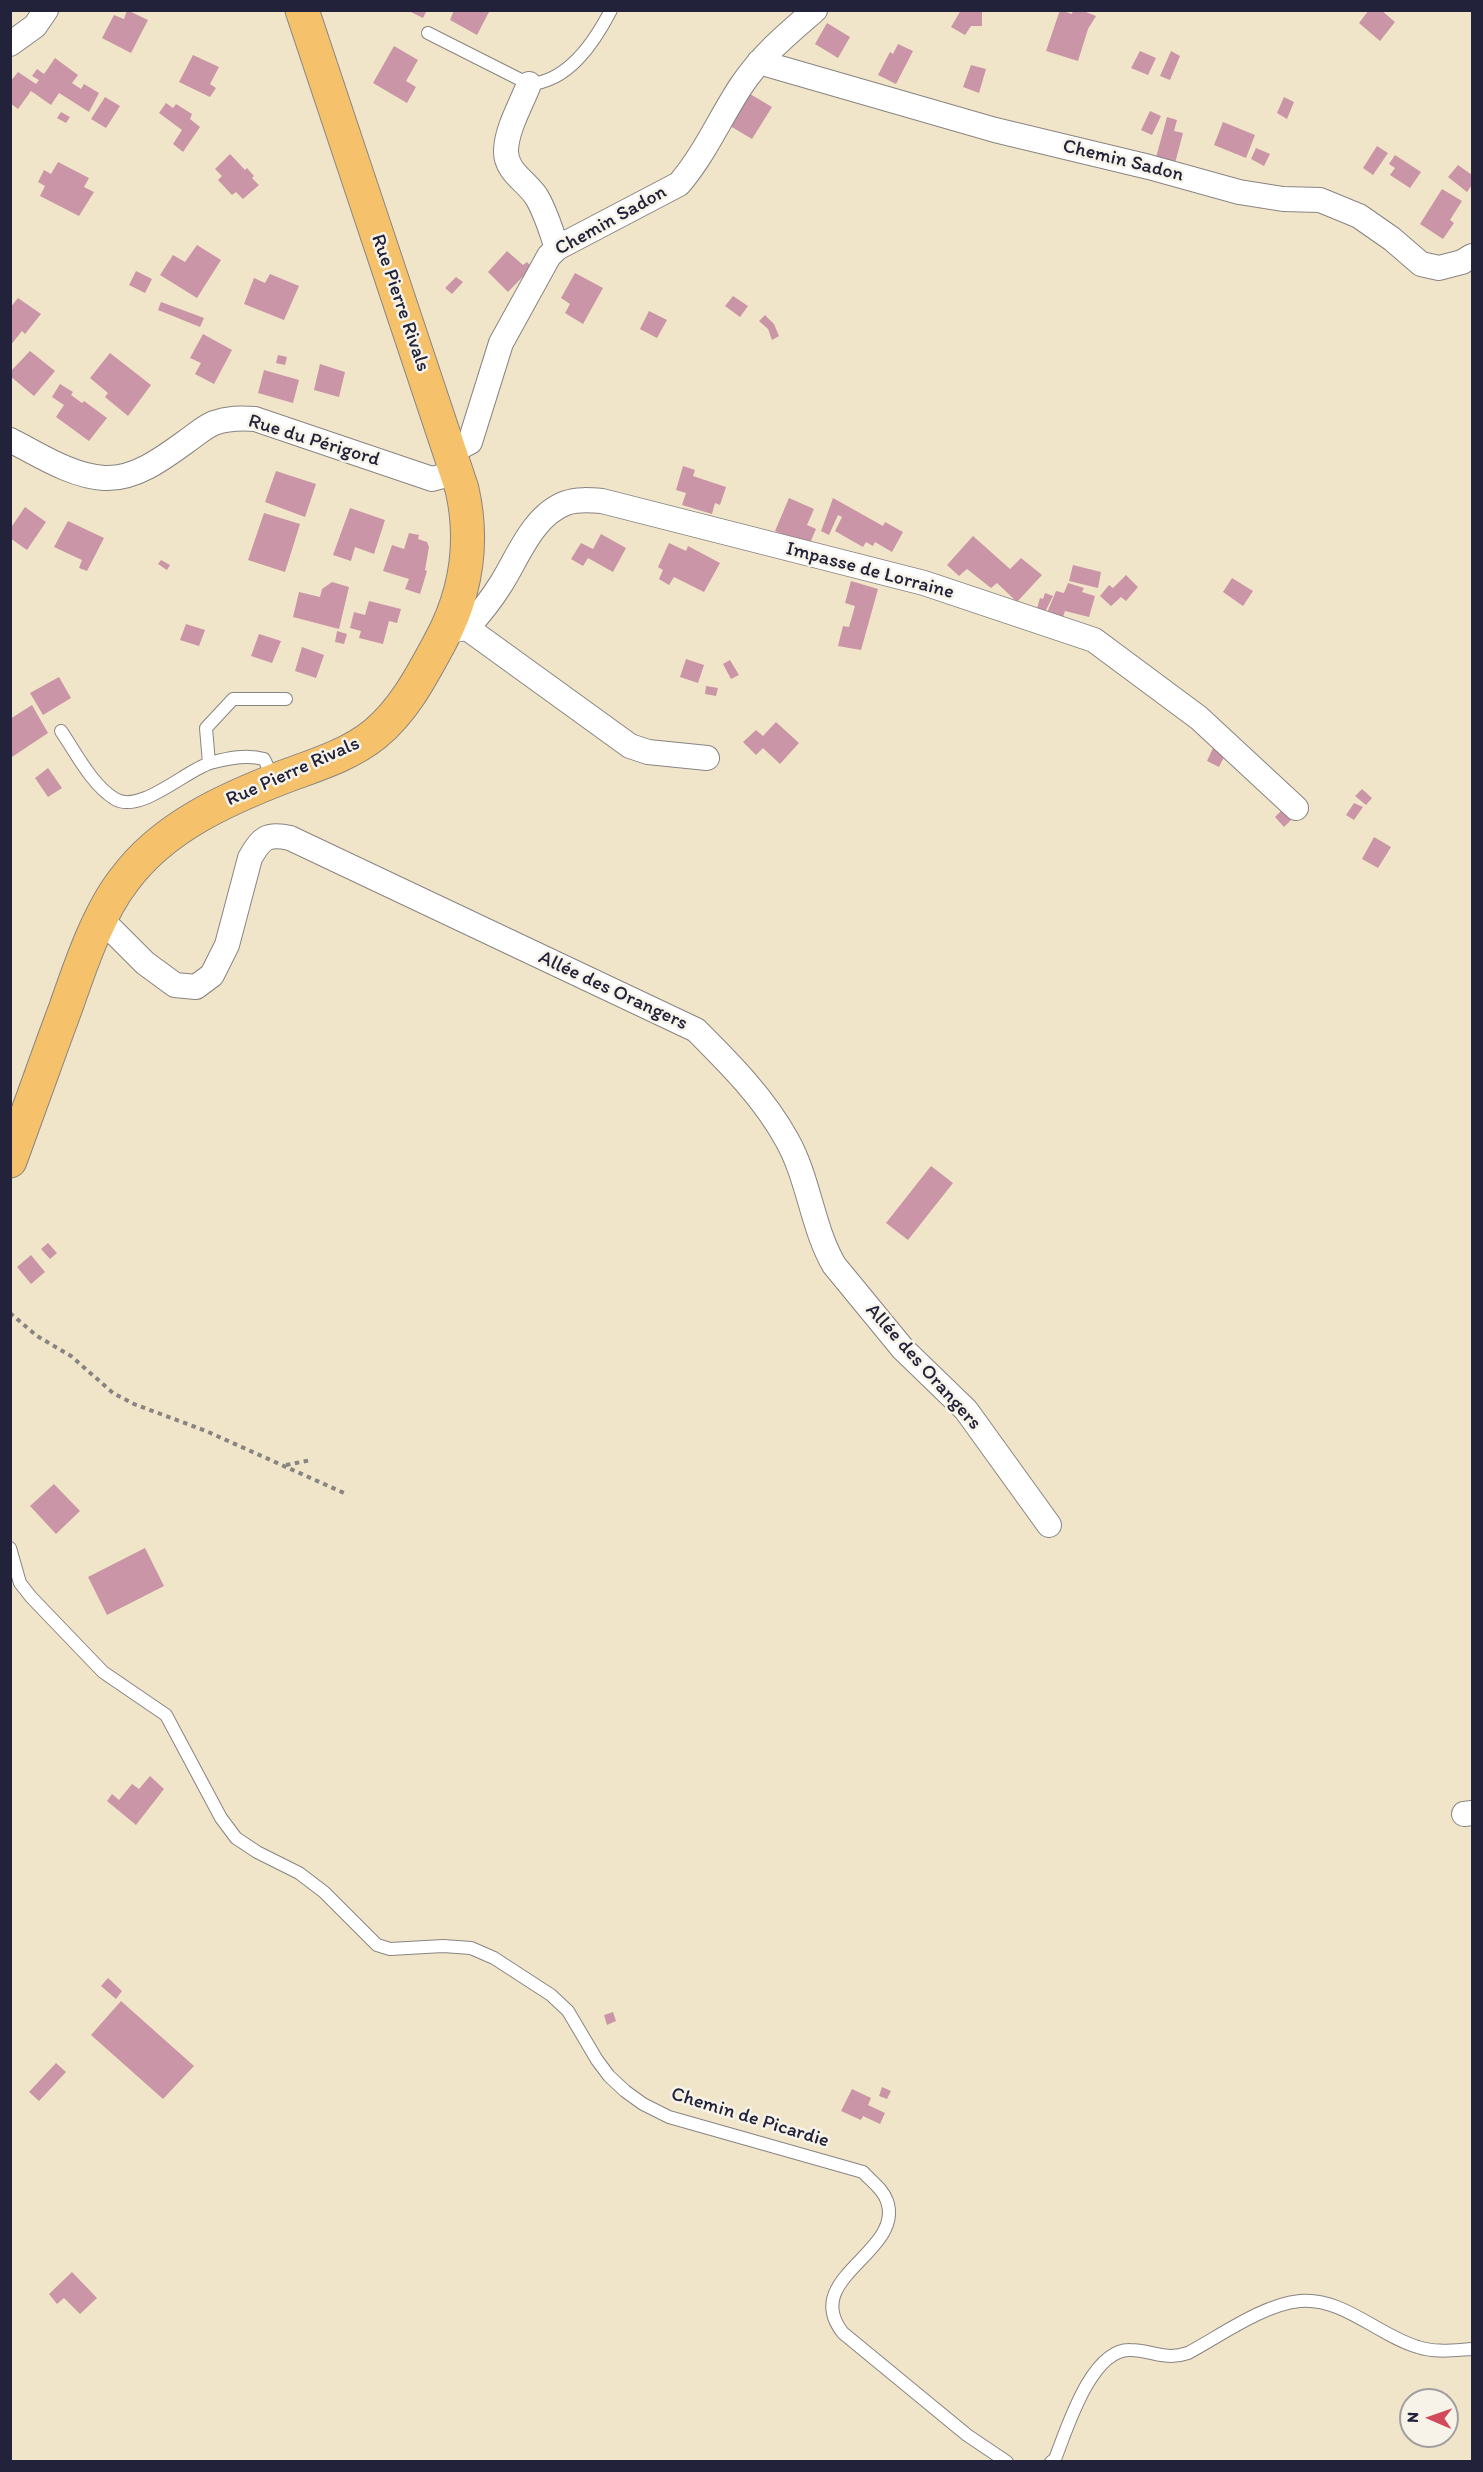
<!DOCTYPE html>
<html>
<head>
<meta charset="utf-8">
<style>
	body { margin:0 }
	#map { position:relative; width:1483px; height:2472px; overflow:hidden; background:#f0e5c9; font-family:Itim,sans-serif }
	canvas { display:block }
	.frame { position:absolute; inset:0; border:12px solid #22223b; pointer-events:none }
	.north { position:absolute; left:1399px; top:2388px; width:60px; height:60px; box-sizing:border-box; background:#f7f3e8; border:2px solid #a29fa3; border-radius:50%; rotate:272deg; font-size:16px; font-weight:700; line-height:24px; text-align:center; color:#22223b }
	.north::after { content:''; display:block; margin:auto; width:21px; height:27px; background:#d1495b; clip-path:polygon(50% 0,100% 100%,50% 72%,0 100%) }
</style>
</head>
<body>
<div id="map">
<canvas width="1483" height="2472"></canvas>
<div class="frame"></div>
<div class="north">N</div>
</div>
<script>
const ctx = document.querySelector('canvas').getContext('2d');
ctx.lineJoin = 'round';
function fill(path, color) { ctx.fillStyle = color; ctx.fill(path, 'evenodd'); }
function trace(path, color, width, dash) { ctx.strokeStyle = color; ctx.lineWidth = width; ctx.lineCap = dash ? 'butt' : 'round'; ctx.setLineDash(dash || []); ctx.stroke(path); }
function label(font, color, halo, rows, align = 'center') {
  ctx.font = font + ' Itim,sans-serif'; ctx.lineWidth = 5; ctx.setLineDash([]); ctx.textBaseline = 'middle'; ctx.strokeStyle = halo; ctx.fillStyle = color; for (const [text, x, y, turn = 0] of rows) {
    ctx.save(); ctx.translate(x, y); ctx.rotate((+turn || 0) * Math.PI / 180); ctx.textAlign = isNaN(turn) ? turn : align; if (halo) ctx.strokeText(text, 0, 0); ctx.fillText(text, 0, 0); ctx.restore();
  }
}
fill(new Path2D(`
	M127,10L148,20L131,53L102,38L114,15L124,19Z
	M407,10H427L423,18Z
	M454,10H490L477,35L450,20Z
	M961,10H982V26H971L965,35L951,27Z
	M1060,10L1072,14L1073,10H1081L1096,16L1088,29L1078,61L1046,51Z
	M1369,10H1381L1395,22L1380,41L1359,23Z
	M827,23L850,37L838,58L815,44Z
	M898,44L913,51L896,84L878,75L890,52L893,54Z
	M394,46L418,60L406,81L416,87L407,103L373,83Z
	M1140,51L1156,58L1148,75L1131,68Z
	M1171,51L1180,56L1170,80L1160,76Z
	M193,55L219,67L210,84L216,88L210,97L179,82Z
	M55,58L78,75L72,83L81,89L84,84L99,93L89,112L59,93L51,105L31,91L18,109L10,103V82L18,72L36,84L39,80L32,76L37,69L44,74Z
	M971,65L986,69L979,93L963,87Z
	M745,91L772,107L752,139L725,123Z
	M105,97L120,106L106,128L91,119Z
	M1284,97L1294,102L1287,119L1277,113Z
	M166,103L173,108L176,104L192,114L190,119L200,127L183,152L173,144L182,130L159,113Z
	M1150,111L1161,116L1152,135L1141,130Z
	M61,112L70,117L66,123L57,118Z
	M1167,117L1177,120L1174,131L1183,133L1174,167L1155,161Z
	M1223,122L1255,135L1246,158L1214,145Z
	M1377,146L1388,153L1373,175L1363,168Z
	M1256,148L1270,154L1264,166L1251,159Z
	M230,154L245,170L247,168L254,176L252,178L259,185L243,199L236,192L232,195L218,180L222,176L215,169Z
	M1395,155L1421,172L1410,188L1390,175L1395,168L1389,164Z
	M58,162L89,178L84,187L94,192L79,216L40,196L45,186L38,182L44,170L51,174Z
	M1458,165L1472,175V185L1467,192L1448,177Z
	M1442,189L1462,201L1450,220L1454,223L1443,239L1420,224Z
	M197,245L221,260L197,298L160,275L173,255L185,262Z
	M507,251L523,265L527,262L532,267L508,292L488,272Z
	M136,271L152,279L145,293L129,285Z
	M575,273L603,288L583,324L565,313L570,304L561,298Z
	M270,274L299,286L284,320L244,304L254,278L265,283Z
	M456,277L463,282L452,294L445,288Z
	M733,296L748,306L740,317L725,306Z
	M18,298L41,314L25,334L22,331L10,346V308Z
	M161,302L204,318L200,327L158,310Z
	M649,311L667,320L657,338L640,329Z
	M765,315L774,324L779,336L772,340L768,329L759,321Z
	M203,334L232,350L214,384L195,374L201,363L190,358Z
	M30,351L55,371L34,396L10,376V372Z
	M110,353L151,385L128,416L105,397L108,393L90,378Z
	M278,355L287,357L285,365L276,363Z
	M320,364L345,372L339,397L314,390Z
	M264,370L299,380L293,403L258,393Z
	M60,384L73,392L71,395L82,403L84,401L107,418L89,441L56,417L64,405L52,397Z
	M683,466L695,470L693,476L726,487L720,505L715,503L712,514L682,505L686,493L676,490Z
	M276,471L316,484L305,517L265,502Z
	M789,498L814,509L807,525L816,529L807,550L790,537L775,531Z
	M833,498L883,526L885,522L903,532L892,552L875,542L873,546L866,542L863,547L835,531L842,517L838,515L829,535L821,531Z
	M25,507L46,522L27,550L10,538V529Z
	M350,508L385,520L374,554L355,547L351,561L333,555Z
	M264,513L300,524L285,572L248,560Z
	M68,521L104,538L87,571L79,568L82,560L54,547Z
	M409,533L419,535L418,539L427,542L429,547L425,570L427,571L420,594L405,589L409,579L383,571L392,545L404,549Z
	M601,534L626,548L613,572L588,558L583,566L571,559L581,543L593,549Z
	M973,536L1010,569L1021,558L1042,575L1017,602L997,583L991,588L967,569L959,576L947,565Z
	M669,543L686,551L688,546L720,563L704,592L674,577L669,585L659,579L663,570L658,567Z
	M161,560L170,565L167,570L158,564Z
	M1073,565L1101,572L1098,588L1069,581Z
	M1126,575L1138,587L1126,601L1121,597L1111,606L1100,596L1109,585L1113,588Z
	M1232,578L1253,591L1243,606L1223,592Z
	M851,581L878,589L861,650L838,646L843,626L849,627L855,606L845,603Z
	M332,582L349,587L339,629L293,617L299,592L320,597L322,589Z
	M1068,583L1084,588L1082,592L1095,596L1089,617L1065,611L1062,620L1046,615L1056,591L1064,593Z
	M1045,593L1053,596L1044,614L1036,612L1040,598L1043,599Z
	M369,601L401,609L397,623L389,621L383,644L359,638L361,631L350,628L354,612L365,615Z
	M186,624L205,630L199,646L180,640Z
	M337,631L347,634L344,644L335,642Z
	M259,634L281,641L272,663L251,656Z
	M302,647L324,655L316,678L295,671Z
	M686,659L704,665L698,683L680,677Z
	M730,660L739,675L731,679L723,664Z
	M59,677L71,698L43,715L30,693Z
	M706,686L718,688L716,696L705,694Z
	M32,705L48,733L12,757L10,719Z
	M776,722L799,743L780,764L763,748L756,755L743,742L756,730L763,736Z
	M1213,748L1225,755L1219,767L1207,761Z
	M48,768L62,788L48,797L35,778Z
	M1362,789L1372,798L1366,805L1355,796Z
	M1354,803L1363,807L1354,820L1346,815Z
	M1283,809L1293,818L1284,827L1275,817Z
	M1374,837L1391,847L1378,868L1362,859Z
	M931,1166L953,1183L908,1240L886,1223Z
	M48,1243L57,1253L50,1259L41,1249Z
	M31,1255L45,1272L31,1284L17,1267Z
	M54,1484L80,1511L56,1534L30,1506Z
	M145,1548L164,1586L107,1615L88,1577Z
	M150,1776L164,1789L136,1825L107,1801L112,1794L119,1800L132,1784L139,1789Z
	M108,1978L122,1991L116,1999L101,1986Z
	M121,2001L194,2066L163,2099L91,2035Z
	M613,2012L616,2021L607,2025L604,2015Z
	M56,2063L66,2072L39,2101L29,2092Z
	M882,2087L891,2091L887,2099L879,2096Z
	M852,2089L871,2098L868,2105L885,2113L880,2124L863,2116L861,2120L841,2111Z
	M72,2272L97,2298L80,2314L64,2298L57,2304L49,2294Z`), '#ca95a6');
const lane = new Path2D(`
	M428,33L529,84C568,82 594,43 611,10
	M61,731C76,753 92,785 115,799C140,814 185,771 210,763C228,758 247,754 264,759L274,780
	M209,763L206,728L233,699H286
	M10,1548L20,1583L31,1597L103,1672L166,1715L221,1818L236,1838L257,1852L299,1873L324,1892L377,1945L390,1949L443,1946L471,1948L494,1958L551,1995L568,2011L597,2060L609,2076L625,2091L643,2104L669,2117L863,2172C871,2181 883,2189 887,2201C905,2252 799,2278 843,2333L967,2435L1007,2462
	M1051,2462L1055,2459C1067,2429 1091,2349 1130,2350C1152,2350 1164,2361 1188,2353C1220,2336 1264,2304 1300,2301C1343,2297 1379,2336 1418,2347C1435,2353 1455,2350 1472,2349`);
const street = new Path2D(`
	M10,44L35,26L46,10
	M759,62L995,130L1149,167L1239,192L1283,199L1320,200L1359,216L1392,239L1421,264L1439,268L1462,262L1472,256
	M529,84C521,105 507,128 506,150C505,171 526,181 536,196C546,212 551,231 557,248
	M10,440C40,455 71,476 104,478C136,480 166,456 191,438C198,433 206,426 214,423C228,418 240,418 255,419L432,479L458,472
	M451,452L470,442L501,343L549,256L557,248L679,184C704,155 720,118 741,86C761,56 787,34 815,10
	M467,628L630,746L648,752L707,758
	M446,631L467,628C479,615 491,600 501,584C518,557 533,515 566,503C577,499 590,500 602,501L924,583L1094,640L1199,718L1296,808
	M102,920L145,963L175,985L196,987L212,975L227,945L250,858C261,838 267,833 290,838L696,1030C730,1064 764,1098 787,1140C809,1179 812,1227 834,1265L903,1349L966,1410L1049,1525
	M1464,1814L1472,1813`);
const primary = new Path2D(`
	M10,1161C29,1109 47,1058 66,1007C80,967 98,913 124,880C163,827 226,799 286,776C316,765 349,755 375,734C405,709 422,675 440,642C466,594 474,542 462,489L302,10`);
trace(lane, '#898482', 14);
trace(street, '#898482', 26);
trace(primary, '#898482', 35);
trace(new Path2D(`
	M10,1313L37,1336L71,1356L113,1393L134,1404L206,1431L344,1493
	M286,1465L311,1460`), '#898482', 4, [4.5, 4.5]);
trace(lane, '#fff', 12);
trace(street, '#fff', 24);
trace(primary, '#f5c16b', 33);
label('20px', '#22223b', '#f7f3e8', [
	["Chemin Sadon",1123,161,14],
	["Chemin Sadon",611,221,-29],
	["Rue Pierre Rivals",400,303,71],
	["Rue du Périgord",314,441,17],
	["Impasse de Lorraine",870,571,15],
	["Rue Pierre Rivals",293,772,-24],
	["Allée des Orangers",613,991,25],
	["Allée des Orangers",923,1367,48],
	["Chemin de Picardie",750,2118,17]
]);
</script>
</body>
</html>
